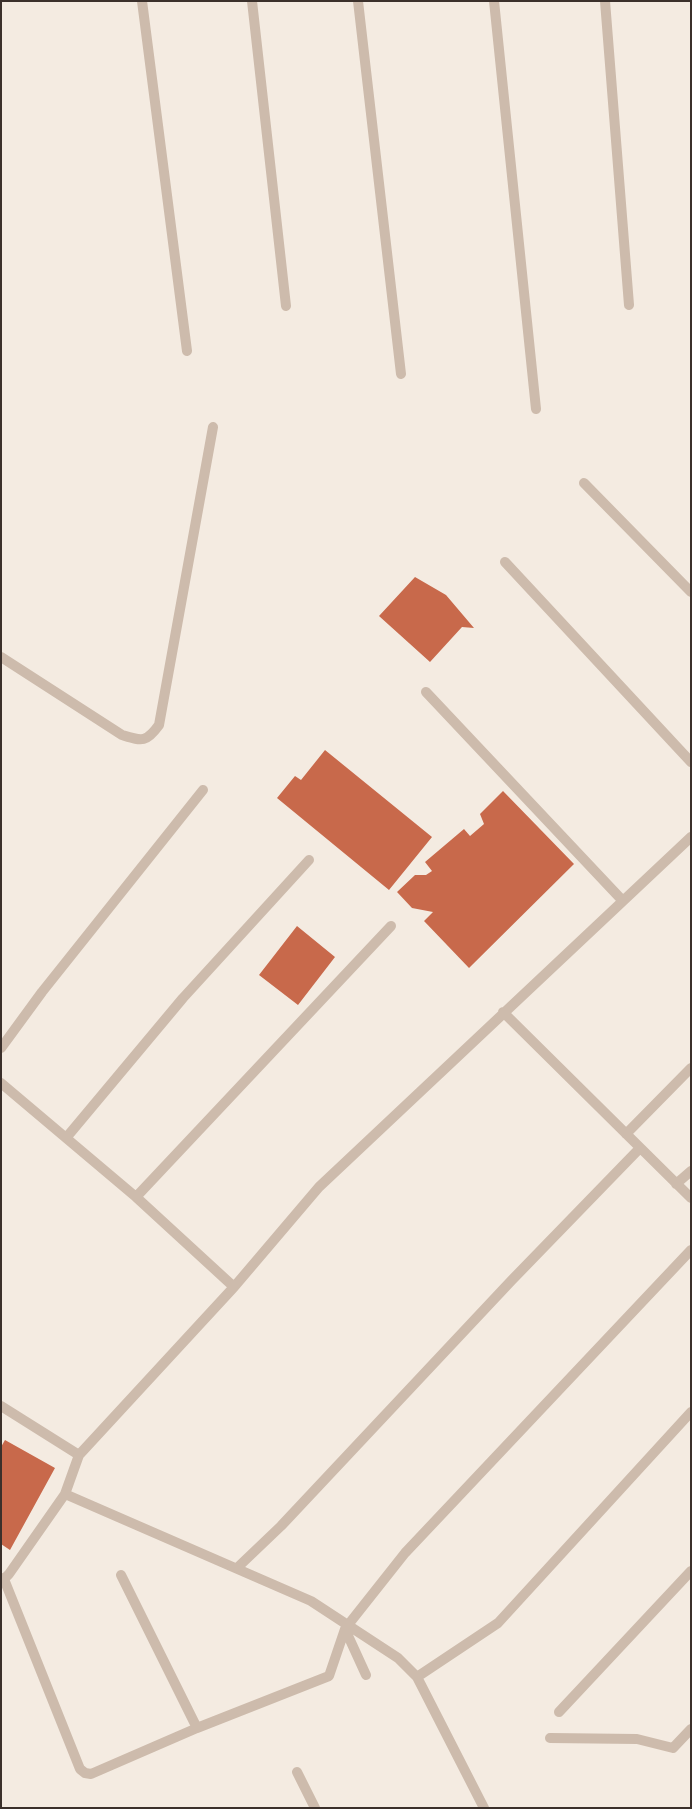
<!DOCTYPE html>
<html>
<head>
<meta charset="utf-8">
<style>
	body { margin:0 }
	#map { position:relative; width:692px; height:1809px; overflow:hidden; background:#f4ebe1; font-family:"Space Grotesk",sans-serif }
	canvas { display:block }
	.frame { position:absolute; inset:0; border:2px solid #3b302b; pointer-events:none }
</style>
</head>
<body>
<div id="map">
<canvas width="692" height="1809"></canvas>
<div class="frame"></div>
</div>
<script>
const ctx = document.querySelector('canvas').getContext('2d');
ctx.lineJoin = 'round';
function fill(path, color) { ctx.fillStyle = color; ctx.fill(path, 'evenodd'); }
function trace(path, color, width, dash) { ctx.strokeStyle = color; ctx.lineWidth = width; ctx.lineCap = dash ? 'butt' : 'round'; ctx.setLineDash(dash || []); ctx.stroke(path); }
fill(new Path2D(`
	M415,577L446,595L474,628L462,627L430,662L379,616Z
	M325,750L432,837L389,890L277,798L295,776L301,780Z
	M503,791L574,864L469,968L424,921L433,912L412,908L397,892L415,875H426L432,871L425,862L464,829L470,836L484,824L480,814Z
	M297,926L335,957L298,1005L259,975Z
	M5,1440L55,1468L10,1550L1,1544V1447Z`), '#c8694b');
trace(new Path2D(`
	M142,1L187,351
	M252,1L286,306
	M358,1L401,374
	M494,1L536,409
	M605,1L629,305
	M584,483L691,592
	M505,562L691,762
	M1,657L122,735C142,741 146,743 159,725L213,427
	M426,692L622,900
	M503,1012L691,1198
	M1,1048L42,992L203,790
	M1,1083L136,1197L234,1287
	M626,1134L691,1068
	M66,1138L183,998L309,860
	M676,1184L691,1171
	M136,1197L391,926
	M1,1406L79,1455
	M65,1494L311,1601L398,1658L417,1677L484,1808
	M237,1568L281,1526L511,1281L640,1148
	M121,1575L197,1728
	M1,1578L4,1579L9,1574L65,1494L79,1455L234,1287L319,1187L691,837
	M4,1579L80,1769L85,1773L91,1774L197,1728L329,1676L345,1629L366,1675
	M348,1625L405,1553L691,1250
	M417,1677L498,1623L691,1412
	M559,1712L691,1571
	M550,1738L637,1739L673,1748L691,1729
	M297,1772L315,1808`), '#cdbbac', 10);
</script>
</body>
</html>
